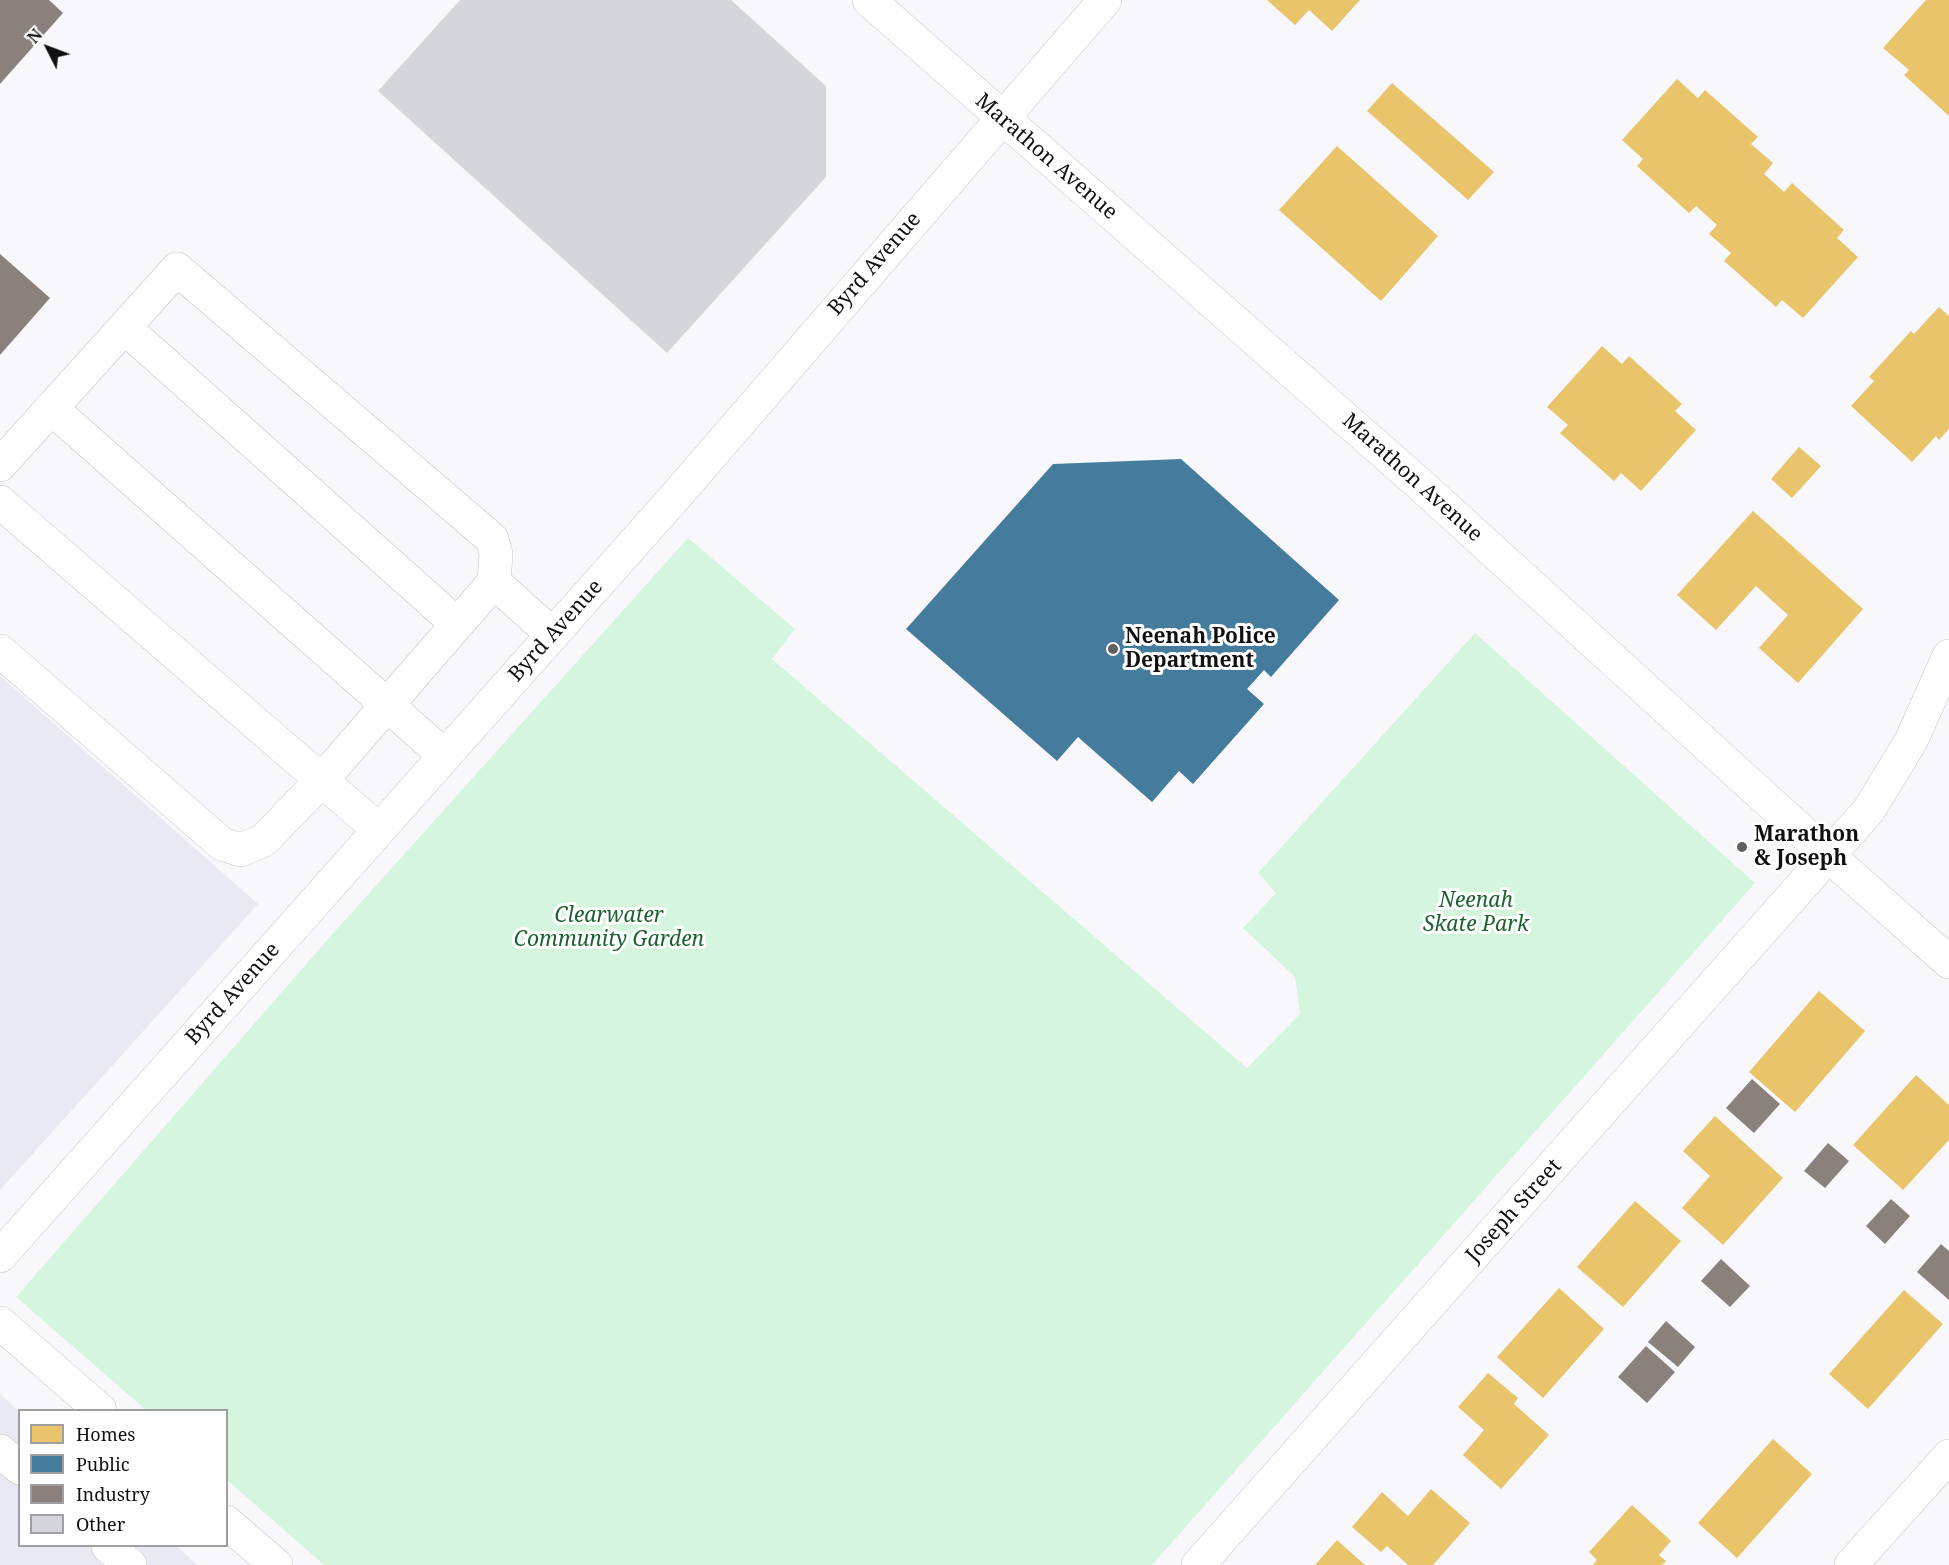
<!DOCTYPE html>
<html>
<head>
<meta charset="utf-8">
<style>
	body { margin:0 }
	#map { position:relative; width:1949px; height:1565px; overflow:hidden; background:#f8f8fc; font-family:"Noto Serif",serif }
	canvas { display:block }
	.legend { position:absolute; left:18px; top:1409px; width:210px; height:138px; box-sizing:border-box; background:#fff; border:2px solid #9f9fa1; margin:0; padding:8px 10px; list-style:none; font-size:18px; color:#101013 }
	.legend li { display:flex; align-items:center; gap:12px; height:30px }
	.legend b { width:30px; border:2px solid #9f9fa1 }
	.north { position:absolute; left:18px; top:18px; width:60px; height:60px; -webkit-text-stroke:4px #fff; paint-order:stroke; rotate:312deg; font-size:16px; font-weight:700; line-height:24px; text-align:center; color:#101013 }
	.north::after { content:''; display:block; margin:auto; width:21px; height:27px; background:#101013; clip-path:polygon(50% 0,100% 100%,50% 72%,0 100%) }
</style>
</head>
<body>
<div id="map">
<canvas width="1949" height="1565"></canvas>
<ul class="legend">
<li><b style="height:16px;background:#e9c46a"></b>Homes</li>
<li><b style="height:16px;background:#457b9d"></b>Public</li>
<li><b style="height:16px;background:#8a817c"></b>Industry</li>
<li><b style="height:16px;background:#d5d6d9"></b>Other</li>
</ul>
<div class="north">N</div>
</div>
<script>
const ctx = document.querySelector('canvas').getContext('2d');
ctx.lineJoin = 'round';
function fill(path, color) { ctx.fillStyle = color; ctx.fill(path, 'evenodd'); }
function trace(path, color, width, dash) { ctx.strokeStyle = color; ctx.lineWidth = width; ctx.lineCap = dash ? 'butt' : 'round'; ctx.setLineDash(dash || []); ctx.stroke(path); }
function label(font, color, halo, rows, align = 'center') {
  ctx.font = font + ' "Noto Serif",serif'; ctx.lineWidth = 6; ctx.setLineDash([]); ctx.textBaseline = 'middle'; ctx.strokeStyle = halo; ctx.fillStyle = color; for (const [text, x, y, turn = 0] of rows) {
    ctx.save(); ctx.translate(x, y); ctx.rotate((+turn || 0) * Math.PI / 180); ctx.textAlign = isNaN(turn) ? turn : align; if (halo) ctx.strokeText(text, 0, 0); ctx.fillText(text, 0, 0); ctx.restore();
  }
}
fill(new Path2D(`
	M0,676L258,904L0,1190Z
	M0,1394L19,1411L20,1546H176L198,1565H0Z`), '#e8e9f3');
fill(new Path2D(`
	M688,538L795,629L772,659L1247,1068L1300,1014L1295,977L1243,928L1276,893L1258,873L1475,633L1755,883L1152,1565H324L227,1480L226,1410H146L16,1297L328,939Z`), '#d6f5de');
fill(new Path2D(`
	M1267,0H1360L1332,31L1309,10L1295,25Z
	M1926,0H1949V116L1904,75L1909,70L1883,48Z
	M1677,79L1698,98L1705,90L1758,137L1751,144L1773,163L1764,174L1784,192L1792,183L1844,230L1837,238L1858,257L1803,318L1782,300L1776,307L1724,261L1731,253L1709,234L1717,225L1696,206L1689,213L1637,166L1643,159L1622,140Z
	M1392,83L1494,172L1468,200L1367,111Z
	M1337,146L1438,236L1381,301L1279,210Z
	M1939,307L1949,316V429L1939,440L1936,436L1912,462L1851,406L1874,381L1869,377L1911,331L1914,334Z
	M1602,346L1622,364L1629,356L1682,404L1675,411L1696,430L1641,491L1621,473L1614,481L1560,433L1568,425L1547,407Z
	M1799,447L1821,466L1792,498L1771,479Z
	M1753,511L1863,609L1798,683L1759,648L1788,615L1756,586L1716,630L1677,595Z
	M1819,991L1865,1031L1795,1112L1749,1072Z
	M1916,1075L1949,1105V1140L1903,1190L1853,1145Z
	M1715,1116L1783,1178L1723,1245L1682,1208L1710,1176L1683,1151Z
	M1635,1201L1681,1241L1623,1307L1577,1267Z
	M1559,1288L1604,1329L1543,1398L1497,1357Z
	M1904,1290L1943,1324L1868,1409L1829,1374Z
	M1488,1373L1518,1398L1514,1404L1549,1435L1501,1489L1463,1455L1484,1430L1458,1407Z
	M1773,1439L1812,1474L1737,1558L1698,1523Z
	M1431,1489L1470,1523L1433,1565H1408L1387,1546L1381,1552L1352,1527L1382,1492L1408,1516Z
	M1632,1505L1671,1541L1659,1555L1666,1561L1662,1565H1593L1597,1560L1589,1552Z
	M1337,1540L1365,1565H1315Z`), '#e9c46a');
fill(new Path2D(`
	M1181,459L1339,600L1271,677L1264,670L1247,689L1264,704L1193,784L1179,771L1152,802L1078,737L1057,761L906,629L1053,464Z`), '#457b9d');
fill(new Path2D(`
	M0,0H49L63,13L0,84Z
	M0,254L50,298L0,355Z
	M1752,1079L1780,1104L1754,1133L1726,1108Z
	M1828,1143L1849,1161L1825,1188L1804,1171Z
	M1891,1199L1910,1216L1885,1244L1866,1226Z
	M1941,1244L1949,1251V1300L1917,1272Z
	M1721,1259L1750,1286L1730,1307L1701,1281Z
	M1666,1321L1695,1347L1678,1367L1648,1342Z
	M1646,1346L1675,1372L1647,1403L1618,1377Z`), '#8a817c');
fill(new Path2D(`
	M460,0H731L826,86V177L667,353L378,91Z`), '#d5d6d9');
const minor = new Path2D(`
	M869,0L1415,480L1829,856L1949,962
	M125,328L457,624
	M51,408L445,756
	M0,465L177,269L492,539L496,554L494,582L321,781L264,840L241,850L222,844L0,651
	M0,502L379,830
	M494,582L553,635
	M0,1256L675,497L1105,0
	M0,1323L100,1410
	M0,1451L20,1468
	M226,1522L276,1565
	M108,1546L130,1565
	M1198,1565L1869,810L1911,741L1949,656
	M1851,1565L1949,1456`);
trace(minor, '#c5c5c8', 34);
trace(minor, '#fefeff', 33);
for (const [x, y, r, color] of [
	[1113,649,6,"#616165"],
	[1742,847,6,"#616165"]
]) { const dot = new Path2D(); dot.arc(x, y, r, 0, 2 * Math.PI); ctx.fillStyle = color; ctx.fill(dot); trace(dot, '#fff', 2); }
label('21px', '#101013', '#fff', [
	["Marathon Avenue",1046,157,41],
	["Byrd Avenue",875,264,-49],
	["Marathon Avenue",1412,478,42],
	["Byrd Avenue",556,631,-48],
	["Byrd Avenue",233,994,-48],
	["Joseph Street",1514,1211,-48]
]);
label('bold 21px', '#101013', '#fff', [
	["Neenah Police",1125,637],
	["Department",1125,661],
	["Marathon",1754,835],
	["& Joseph",1754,859]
], 'left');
label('italic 21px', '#1b6231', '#fff', [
	["Neenah",1476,901],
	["Skate Park",1476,925],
	["Clearwater",609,916],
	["Community Garden",609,940]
]);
</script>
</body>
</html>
